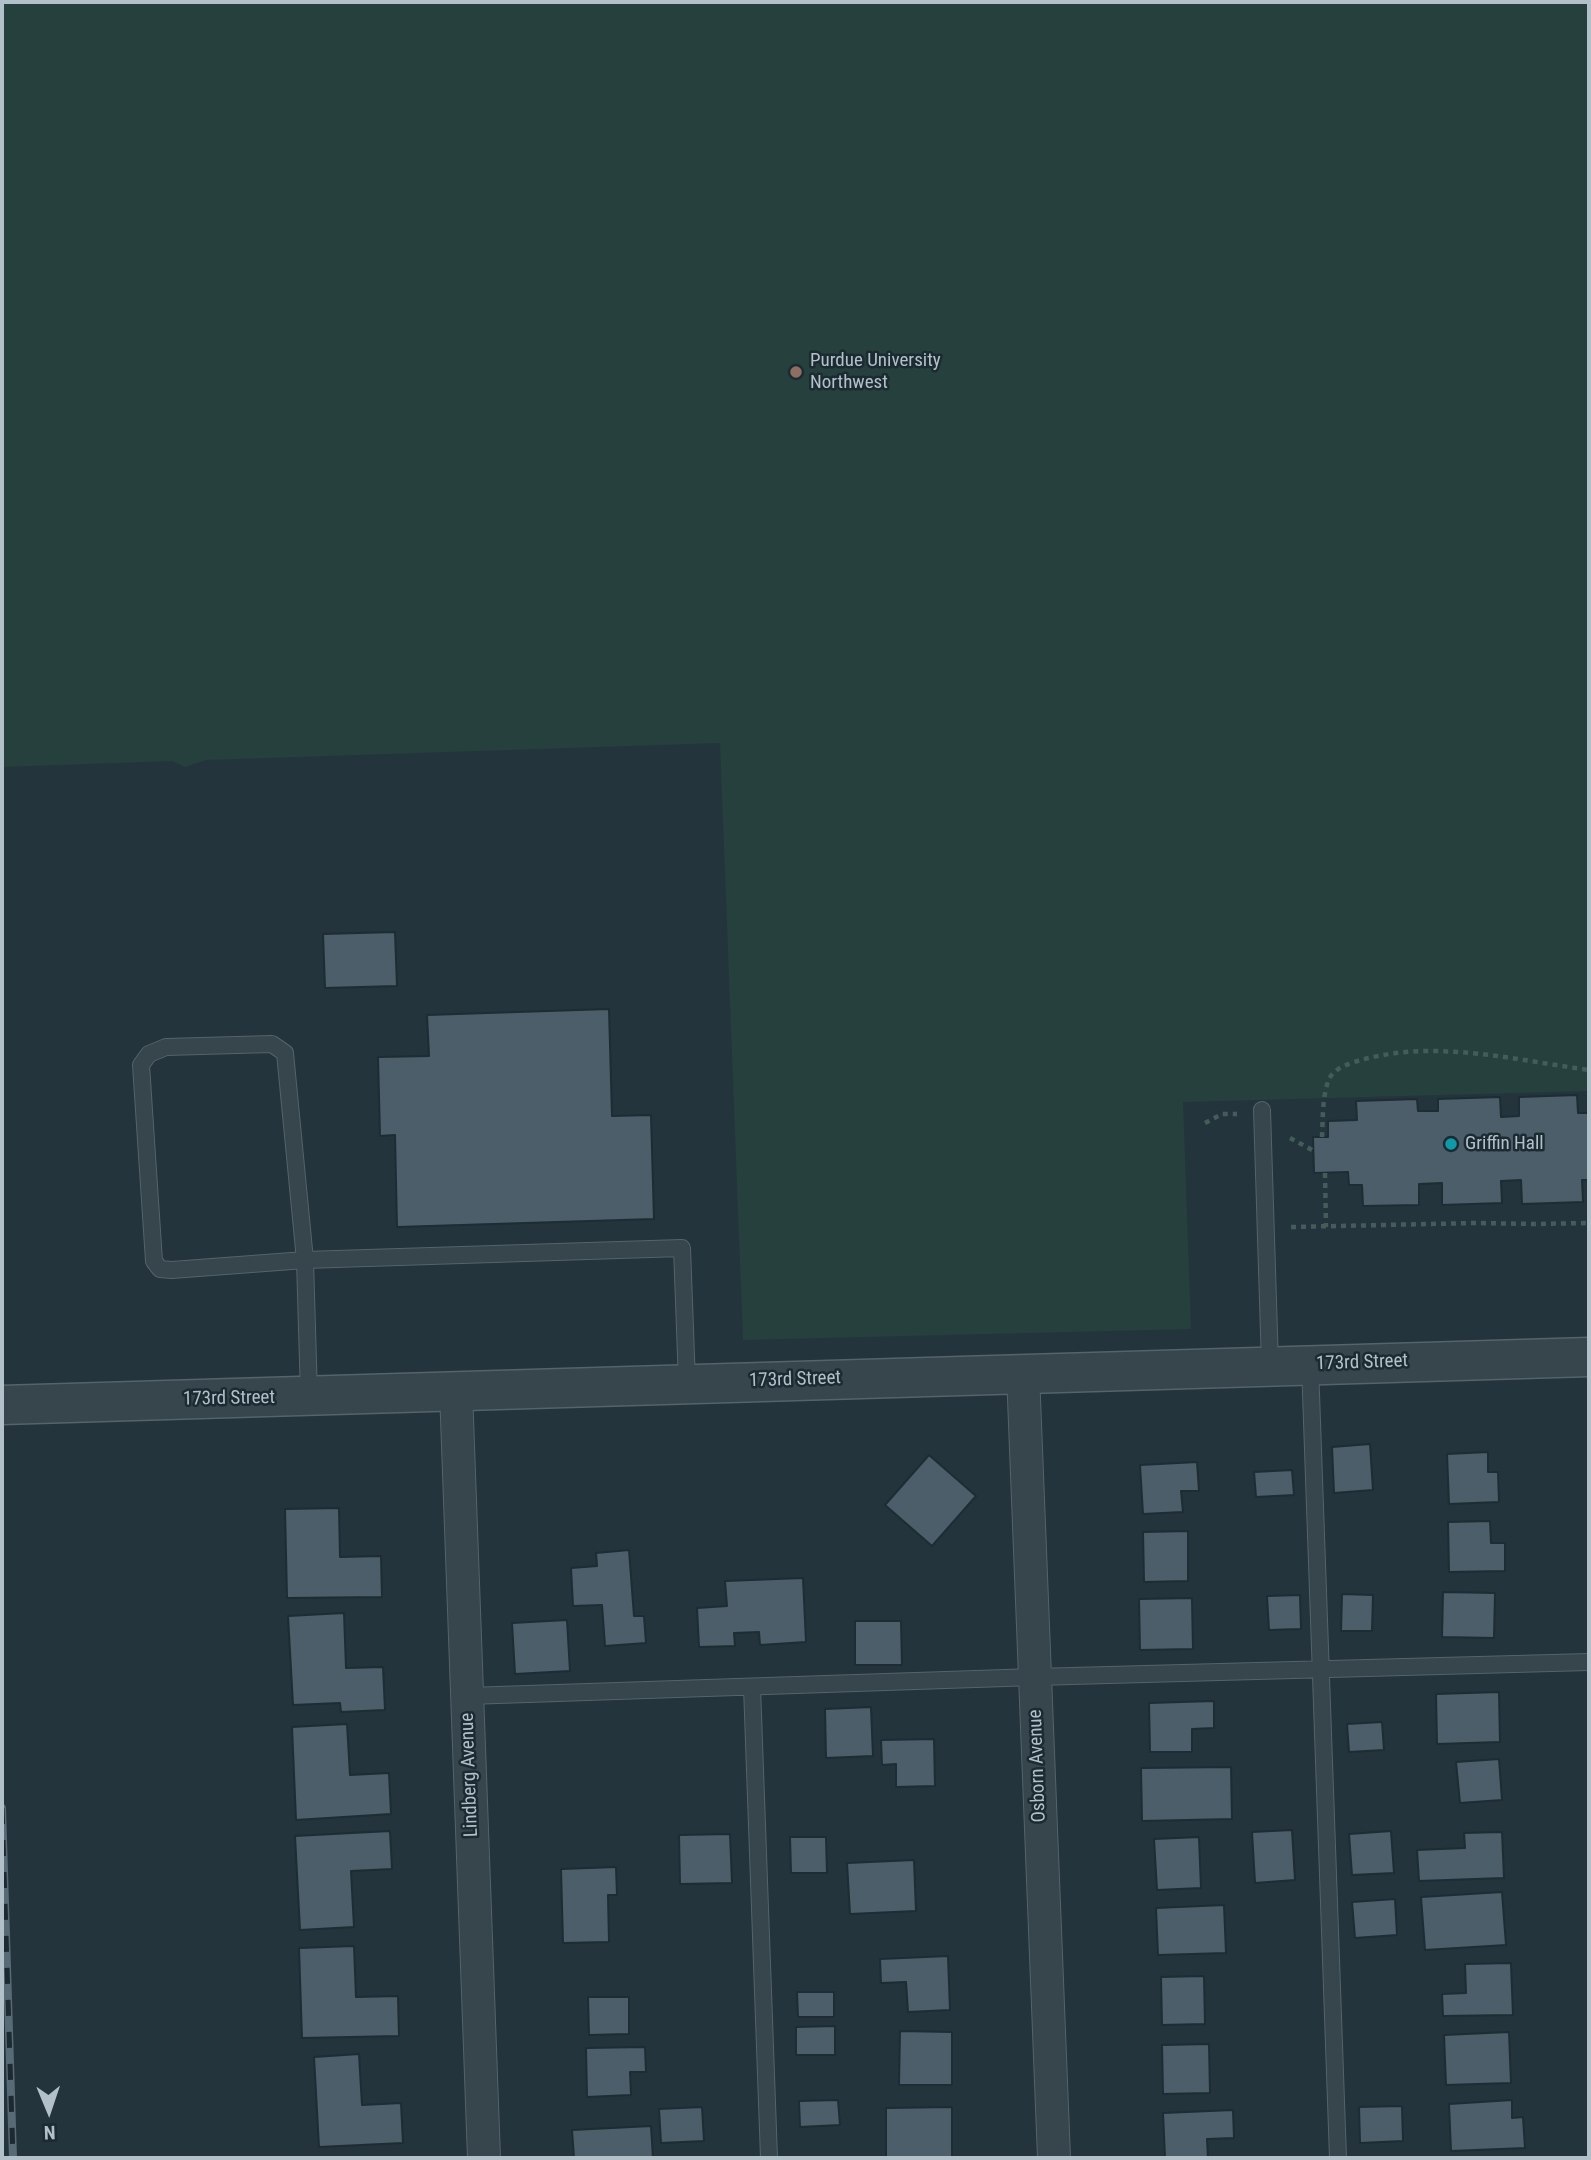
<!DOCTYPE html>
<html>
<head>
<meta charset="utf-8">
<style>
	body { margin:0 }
	#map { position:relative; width:1591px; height:2160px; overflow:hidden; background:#23343d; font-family:"Roboto Condensed",sans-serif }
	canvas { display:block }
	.frame { position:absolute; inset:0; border:4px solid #b2c0c9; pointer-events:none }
	.north { position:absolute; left:14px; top:2076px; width:70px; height:70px; -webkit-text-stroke:5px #1c2a32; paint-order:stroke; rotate:178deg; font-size:19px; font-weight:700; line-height:28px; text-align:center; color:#b2c0c9 }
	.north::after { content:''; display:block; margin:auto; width:24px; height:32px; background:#b2c0c9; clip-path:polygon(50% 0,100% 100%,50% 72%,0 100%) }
</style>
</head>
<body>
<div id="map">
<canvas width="1591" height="2160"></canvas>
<div class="frame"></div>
<div class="north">N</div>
</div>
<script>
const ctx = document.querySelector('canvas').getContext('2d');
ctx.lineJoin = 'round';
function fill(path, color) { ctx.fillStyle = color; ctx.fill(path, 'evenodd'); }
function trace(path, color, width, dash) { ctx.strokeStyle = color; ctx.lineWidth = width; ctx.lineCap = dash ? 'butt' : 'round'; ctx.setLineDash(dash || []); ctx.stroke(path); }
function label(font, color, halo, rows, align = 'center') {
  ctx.font = font + ' "Roboto Condensed",sans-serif'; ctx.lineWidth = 5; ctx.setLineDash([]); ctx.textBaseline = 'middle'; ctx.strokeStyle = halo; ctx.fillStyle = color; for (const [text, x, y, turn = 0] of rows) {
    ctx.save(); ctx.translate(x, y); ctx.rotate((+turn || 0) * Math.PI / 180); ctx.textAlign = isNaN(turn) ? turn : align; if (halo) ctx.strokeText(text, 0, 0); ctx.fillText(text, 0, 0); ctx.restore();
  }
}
fill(new Path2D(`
	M2,2H1589V1091L1183,1102L1191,1329L743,1340L720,743L206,760L185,767L172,761L2,767Z`), '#26403d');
const building = new Path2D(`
	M395,932L397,986L325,988L323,934Z
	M609,1009L612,1116L651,1115L654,1219L397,1227L395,1135L380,1136L378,1057L429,1056L427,1015Z
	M1577,1095L1578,1113H1589V1180H1582L1583,1202L1522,1204L1521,1180L1501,1181L1502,1203L1442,1205V1183L1419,1184V1205L1363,1206L1362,1185H1349L1348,1172L1314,1173L1313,1137H1328V1121L1357,1120L1356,1101L1417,1099L1418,1111H1438V1099L1500,1097L1501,1117L1519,1116V1097Z
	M1370,1444L1373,1490L1334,1493L1332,1447Z
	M1488,1452V1472H1498L1499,1502L1449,1504L1447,1454Z
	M929,1455L976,1496L932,1546L885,1505Z
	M1197,1462L1199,1491H1181L1183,1512L1143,1514L1140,1465Z
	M1292,1470L1294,1495L1256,1497L1254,1472Z
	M339,1508L340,1557L381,1556L382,1597L287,1598L285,1509Z
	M1490,1521L1491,1543H1505V1571L1449,1572L1448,1522Z
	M1188,1531V1581L1144,1582L1143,1532Z
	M629,1550L634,1616H644L646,1643L605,1646L602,1605L573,1606L571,1568L597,1566L596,1553Z
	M803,1578L806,1642L760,1645L759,1632L734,1633L735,1646L699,1647L697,1608L727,1606L725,1581Z
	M1443,1592L1495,1593L1494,1638L1442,1637Z
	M1342,1594L1373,1595L1372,1631H1341Z
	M1300,1595L1301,1629L1269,1630L1267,1596Z
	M1192,1598L1193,1649L1140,1650L1139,1599Z
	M344,1613L346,1668L383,1667L385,1710L341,1712L340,1703L293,1705L288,1616Z
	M567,1620L570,1671L515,1674L512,1623Z
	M855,1621H901L902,1665H855Z
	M1499,1692L1500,1742L1437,1744L1436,1694Z
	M1214,1701V1728L1192,1729V1752H1150L1149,1703Z
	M871,1707L873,1756L826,1758L825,1709Z
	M1382,1722L1384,1750L1349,1752L1347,1724Z
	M347,1724L350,1775L389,1773L391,1814L296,1820L292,1727Z
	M934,1739L935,1786L896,1787V1764L882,1765L881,1740Z
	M1499,1759L1502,1800L1460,1803L1456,1762Z
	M1231,1767L1232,1819L1142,1821L1141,1768Z
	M1292,1830L1295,1880L1255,1883L1252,1832Z
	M390,1831L392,1869L351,1871L354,1927L300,1930L295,1836Z
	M1391,1831L1394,1873L1352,1875L1349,1834Z
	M1502,1832L1504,1878L1419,1881L1417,1850L1465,1848L1464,1833Z
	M730,1834L732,1883L680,1884L679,1835Z
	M790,1837H826L827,1873H791Z
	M1199,1837L1201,1888L1157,1890L1154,1839Z
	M914,1860L916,1911L850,1914L847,1863Z
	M616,1867L617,1895H608L609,1942L563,1943L561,1869Z
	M1502,1892L1506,1945L1425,1950L1421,1897Z
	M1395,1899L1397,1935L1355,1938L1352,1902Z
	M1224,1905L1226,1953L1158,1955L1156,1908Z
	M354,1946L356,1997L398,1996L399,2036L302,2038L299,1948Z
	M948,1956L950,2010L908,2012L906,1982L881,1983L880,1959Z
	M1511,1963L1513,2015L1443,2016L1442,1994L1466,1993L1465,1964Z
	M1204,1976L1205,2024L1162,2025L1161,1977Z
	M797,1992H834V2017H798Z
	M588,1997H629V2034L589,2035Z
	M835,2026V2055H796V2027Z
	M900,2031L952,2032V2085H899Z
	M1509,2032L1511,2083L1446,2085L1444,2035Z
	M1209,2044L1210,2093L1163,2094L1162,2045Z
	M645,2047L646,2072H630L631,2095L587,2097L586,2048Z
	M359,2054L362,2105L401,2103L403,2143L319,2147L314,2057Z
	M838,2100L840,2125L800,2127L799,2101Z
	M1512,2100V2118L1523,2117L1525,2148L1451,2151L1449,2104Z
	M1402,2106L1403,2141L1360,2143L1359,2107Z
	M702,2107L704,2141L661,2143L659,2109Z
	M952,2107V2158H886V2108Z
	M1233,2110L1234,2138L1207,2139L1208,2158H1165L1163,2113Z
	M651,2126L653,2158H574L572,2130Z`);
fill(building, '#4b5e69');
trace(building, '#1e2c34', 2);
const service = new Path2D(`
	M272,1044L285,1053L305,1260L172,1270L160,1269L154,1261L141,1065L149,1054L166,1047Z
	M1262,1110L1270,1365
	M1310,1365L1338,2158
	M309,1396L305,1260L682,1248L687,1383
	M752,1687L769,2158
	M468,1696L1035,1677L1589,1662`);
const minor = new Path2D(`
	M1023,1373L1054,2158
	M456,1391L484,2158`);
const tertiary = new Path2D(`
	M2,1405L1589,1357`);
trace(service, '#55636b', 18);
trace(minor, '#55636b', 34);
trace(tertiary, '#55636b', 41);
trace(new Path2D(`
	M1205,1123L1222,1114H1237
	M1322,1137C1323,1119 1322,1096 1329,1079C1334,1068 1350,1063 1361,1060C1436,1039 1514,1060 1589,1070
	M1290,1138L1314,1151
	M1325,1173L1326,1227
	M1291,1227L1476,1223L1535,1224L1589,1223`), '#445c5a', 4.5, [5, 5]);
trace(service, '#37454d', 16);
trace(minor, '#37454d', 32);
trace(tertiary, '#37454d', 38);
const rail = new Path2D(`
	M2,1808L13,2158`);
trace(rail, '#586a75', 8);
trace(rail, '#1c2a32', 5, [16]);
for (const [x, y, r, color] of [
	[796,372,7,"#8d6e63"],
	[1451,1144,7,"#0f9aa8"]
]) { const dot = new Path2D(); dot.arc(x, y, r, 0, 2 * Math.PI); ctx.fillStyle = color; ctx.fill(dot); trace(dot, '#1c2a32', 2.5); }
label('19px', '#b2c0c9', '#1c2a32', [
	["Purdue University",810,361],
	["Northwest",810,383],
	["Griffin Hall",1465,1144]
], 'left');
label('19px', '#b2c0c9', '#1c2a32', [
	["173rd Street",1362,1363,-2],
	["173rd Street",795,1380,-2],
	["173rd Street",229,1399,-1],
	["Osborn Avenue",1038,1766,-92],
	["Lindberg Avenue",470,1775,-92]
]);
</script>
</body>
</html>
